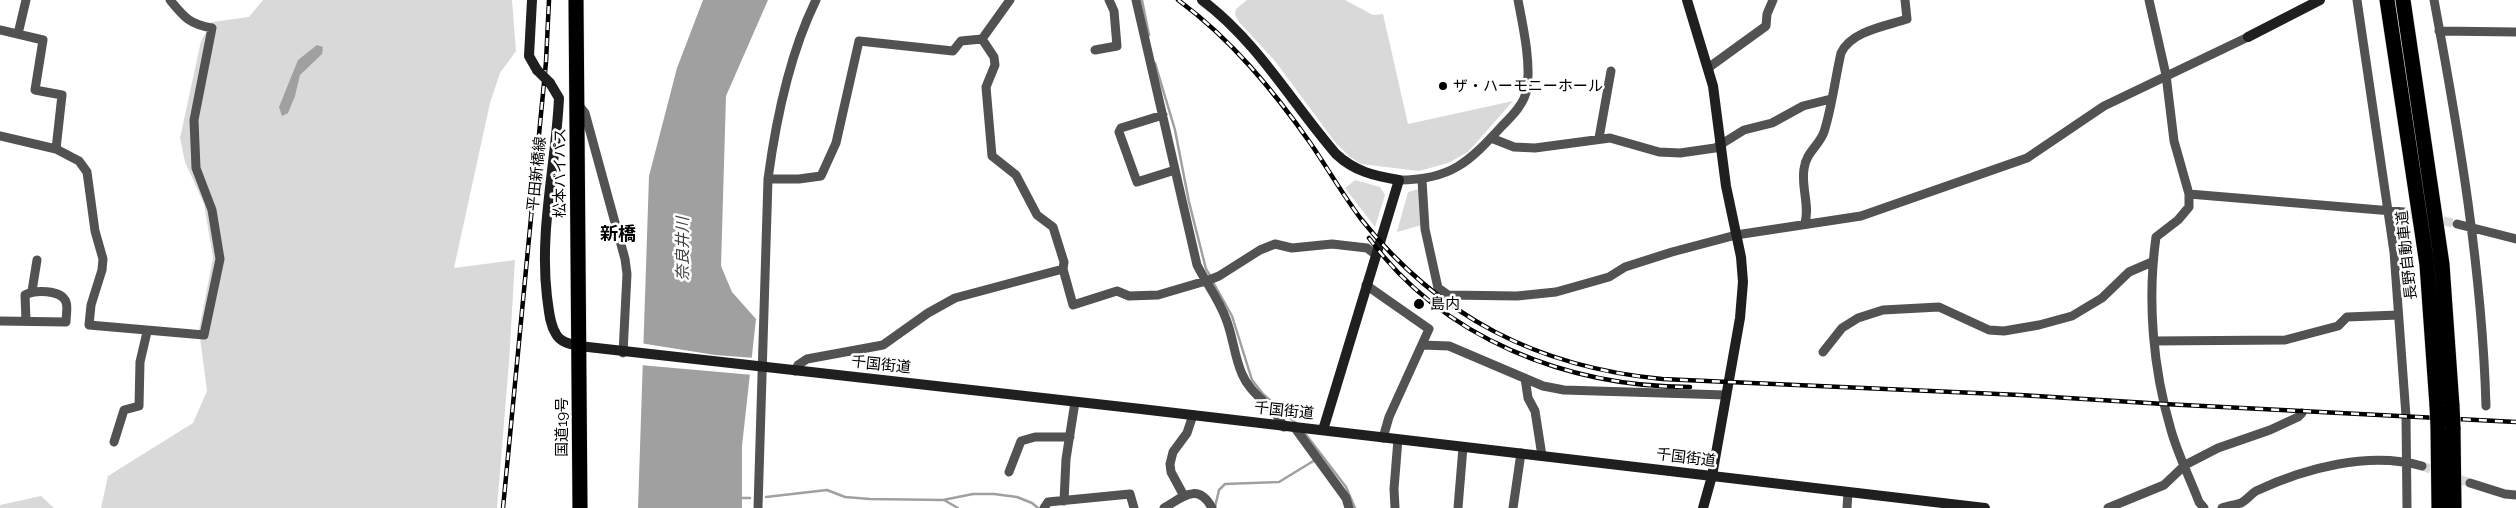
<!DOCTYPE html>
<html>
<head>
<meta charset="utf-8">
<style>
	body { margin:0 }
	canvas { display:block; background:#fff }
</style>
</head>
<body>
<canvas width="2516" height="508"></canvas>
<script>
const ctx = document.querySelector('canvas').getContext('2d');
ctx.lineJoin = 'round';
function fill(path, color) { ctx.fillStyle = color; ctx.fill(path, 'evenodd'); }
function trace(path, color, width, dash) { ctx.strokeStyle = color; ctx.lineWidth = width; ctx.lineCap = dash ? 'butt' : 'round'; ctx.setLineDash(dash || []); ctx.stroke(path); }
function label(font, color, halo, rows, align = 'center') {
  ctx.font = font + ' Raleway,"Noto Sans JP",sans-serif'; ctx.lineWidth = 5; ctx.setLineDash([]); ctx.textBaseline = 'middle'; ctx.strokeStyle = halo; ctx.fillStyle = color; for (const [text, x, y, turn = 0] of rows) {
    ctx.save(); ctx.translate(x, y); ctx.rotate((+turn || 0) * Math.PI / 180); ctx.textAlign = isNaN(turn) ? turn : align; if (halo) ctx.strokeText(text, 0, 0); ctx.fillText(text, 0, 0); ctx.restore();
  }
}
fill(new Path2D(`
	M263,0H512L516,51L500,73L490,103L454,268L515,260L509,362L497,508H101L108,476L193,423L207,391L199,330L213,258L204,204L185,162L180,138L201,41L212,22L249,17Z
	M1247,0H1345L1373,15L1383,14L1408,124L1513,101L1468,152L1448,163L1419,171L1361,164L1349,156L1335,142L1275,61L1239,22L1235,15L1236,9Z
	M1355,180L1380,187L1385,195L1375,227L1345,188Z
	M1419,189L1422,225L1397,232L1408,192Z
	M41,496L54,508H0V505Z`), '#d9d9d9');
fill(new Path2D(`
	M703,0H768L726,96L721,266L732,292L756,319L742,446V508H638L649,176L677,68Z
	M317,45L323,47L322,54L300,75L295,96L288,113L282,116L279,107L298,60Z`), '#a0a0a0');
fill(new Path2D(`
	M640,343L715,355L755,358L753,375L640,365Z`), '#fff');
trace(new Path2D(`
	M1142,0L1149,35
	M1155,63L1175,130L1189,202L1206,269L1211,277
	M1213,282L1232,316L1252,380L1263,394L1297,424
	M1304,432L1346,487L1355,508
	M766,497L827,490L845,497L870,499L943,500L973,494H994L1017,497L1032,503L1038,508
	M739,498H750
	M944,500L958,508
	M1215,507L1219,490L1225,484L1279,482L1315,460`), '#a0a0a0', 2.5);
trace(new Path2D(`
	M2404,212L2457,224
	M2422,466L2470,483`), '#d9d9d9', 9, [9, 4.5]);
const highway = new Path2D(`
	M576,0L580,508
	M2387,0L2427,265L2437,406
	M2403,0L2442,264L2452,406
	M2438,427L2439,508
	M2453,428L2454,508`);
trace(highway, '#dbdbdb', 16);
trace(new Path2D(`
	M1136,0L1197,265C1206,283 1219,299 1226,319C1233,336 1234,356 1242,374C1251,396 1275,406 1284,427
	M2149,0L2166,75L2174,141L2189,194V207L2178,220L2156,237C2147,301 2153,369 2171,430C2178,455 2190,478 2199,502L2204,508
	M2357,0L2394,252L2406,416L2407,508
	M2434,0C2459,134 2482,269 2486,406
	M0,30L43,40L35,90L62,95L56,149
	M2439,31L2516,32
	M18,34L26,0
	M982,39L994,57L995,65L986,87L992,156L1016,175L1037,215L1053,227L1064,262L1063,269L1073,305L1117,291L1129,296L1158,295L1209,280L1219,276L1260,250L1275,244L1292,248L1332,244L1367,248L1376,255
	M1095,50L1117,46L1114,11L1109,0
	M1708,68L1766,26L1767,14L1773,0
	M578,104L585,113L625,259L627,274L623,353
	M1163,115L1121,128L1119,132L1137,182L1175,170
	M0,136L56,149L79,161L87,172L95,231L103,259L102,270L91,305L89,325L204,335L220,259L212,210L196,168L194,120L212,28C189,24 184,17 170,0
	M1491,138L1514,147L1535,148L1610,138L1659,152L1680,153L1715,148L1744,130L1772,123L1803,106L1831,99
	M1599,138L1611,71
	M768,179H799L821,176L836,143L859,41L953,51L961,41L982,39L1010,0
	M1399,180C1451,180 1469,162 1502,126C1513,115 1525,103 1527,88C1531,62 1523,26 1518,0
	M1422,180L1425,229L1438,288L1448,295L1517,296L1556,292L1609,277L1625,267L1672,252L1736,235L1861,216L2027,158L2104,106L2248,37
	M2189,194L2404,212
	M1805,223C1810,205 1801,188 1804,169C1806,152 1819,146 1824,132C1832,107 1835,79 1841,53C1851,31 1886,26 1907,19L1905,0
	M2457,224L2516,239
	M1366,285L1429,329L1389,417L1383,438
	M32,291L37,260
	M0,321L66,322C66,316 68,307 66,302C61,289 34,290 25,295L26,321
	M2154,341L2285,340L2338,326L2347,317L2398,315
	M1422,345L1449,346L1543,386L1564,390L1726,395
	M1823,352L1842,328L1858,318L1883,310L1939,307L1989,330L2004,331L2039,325L2072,316L2102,298L2129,272L2152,262
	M795,371L798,365L807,359L883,345L928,313L955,298L1063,269
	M1525,378L1528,398L1535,411L1542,456
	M1295,428L1346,498L1349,508
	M114,442L124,410L139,406L140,362L147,332
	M1009,472L1021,441L1035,437H1070
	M2470,483L2505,494L2516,495
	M1184,496L1171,472L1170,464L1173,452L1187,433L1193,415
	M1064,501L1066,459L1075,402
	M758,508L768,179C776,119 789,55 816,0
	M1044,508L1048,502L1130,494L1134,508
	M1164,508C1183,497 1198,482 1212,508
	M1395,508L1394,489L1398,439
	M1458,508L1463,447
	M1513,508L1521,453
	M1847,508L1848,492
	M2108,508L2164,485L2185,465L2218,448L2270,430L2298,417L2302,413
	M2222,508C2228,506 2235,505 2241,503C2247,500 2251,494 2256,491C2305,468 2369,451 2422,466`), '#525252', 9);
trace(new Path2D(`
	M532,0L529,56L537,70
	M1202,0C1258,42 1291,102 1336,154C1354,171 1374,176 1399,180L1323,430
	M1687,0L1713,86L1726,186L1741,257L1743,282L1740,318L1712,476L1703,508
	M2248,37L2320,0
	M550,83L559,98C556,165 539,230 547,297C549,309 549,323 556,334C560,342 570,344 579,346L1141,409L1985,508`), '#1f1f1f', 10);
trace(highway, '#000', 15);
const rail = new Path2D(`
	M1178,0C1231,39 1273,90 1311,144C1328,169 1343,195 1361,219C1440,318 1538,367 1662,379L2020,395L2164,404L2516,422
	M1369,238C1443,339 1568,387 1690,387
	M503,508L546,62L549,0`);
trace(rail, '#000', 4.5);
trace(rail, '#fff', 2.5, [8]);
const highwayBridge = new Path2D(`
	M2437,406L2438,427
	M2452,406L2453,428`);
trace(highwayBridge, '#dbdbdb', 16, []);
trace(new Path2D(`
	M537,70L550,83`), '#1f1f1f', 10);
trace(highwayBridge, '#000', 15);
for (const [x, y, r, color] of [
	[1443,86,5,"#000"],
	[1419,304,6,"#000"]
]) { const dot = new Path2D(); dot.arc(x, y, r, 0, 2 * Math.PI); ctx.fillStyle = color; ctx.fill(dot); trace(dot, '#fff', 2); }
label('15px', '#000', '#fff', [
	["ザ・ハーモニーホール",1453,86],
	["島内",1430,304]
], 'left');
label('15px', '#000', '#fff', [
	["松本バイパス",560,173,-90],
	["平田新橋線",537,174,-84],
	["長野自動車道",2407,255,-96],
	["千国街道",881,365,6],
	["千国街道",1284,411,6],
	["国道19号",562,427,-90],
	["千国街道",1686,458,7]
]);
label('italic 16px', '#414141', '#fff', [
	["奈良井川",683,249,-90]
]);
label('bold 18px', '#000', '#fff', [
	["新橋",618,235]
]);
</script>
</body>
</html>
